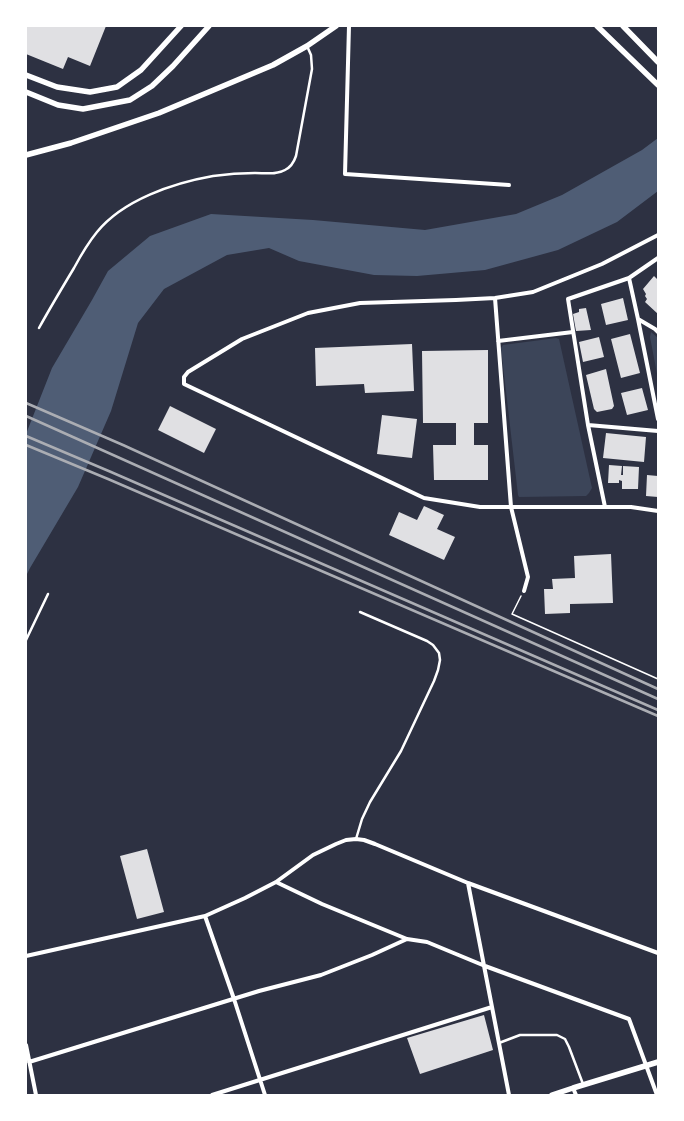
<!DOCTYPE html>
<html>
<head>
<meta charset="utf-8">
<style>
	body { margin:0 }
	#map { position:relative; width:684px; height:1121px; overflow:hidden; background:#2d3142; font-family:Commissioner,sans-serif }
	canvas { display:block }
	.frame { position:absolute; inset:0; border:27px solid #fff; pointer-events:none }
</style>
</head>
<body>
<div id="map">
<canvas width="684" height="1121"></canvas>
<div class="frame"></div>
</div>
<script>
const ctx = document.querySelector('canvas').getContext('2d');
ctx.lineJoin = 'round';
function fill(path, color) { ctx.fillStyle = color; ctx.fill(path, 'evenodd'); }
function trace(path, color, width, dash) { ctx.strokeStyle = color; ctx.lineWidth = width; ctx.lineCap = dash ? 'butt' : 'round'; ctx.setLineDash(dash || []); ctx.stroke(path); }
fill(new Path2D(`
	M651,332L658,338V379L650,337Z
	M556,338L559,339L592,488L589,493L586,496L519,497L518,495L501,348L503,345Z`), '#3c4559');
fill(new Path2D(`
	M658,138V191L617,222L558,250L485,270L417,276L374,275L299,261L269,248L227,255L164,289L138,323L111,411L78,487L30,568L26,576V434L52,368L92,300L108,271L150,236L211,214L313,220L425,230L516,214L562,195L642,150Z`), '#4f5d75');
fill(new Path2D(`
	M26,26H106L90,66L68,57L63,69L26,54Z
	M654,276L658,280V314L645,302L647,299L645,296L646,294L643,289Z
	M623,298L628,320L606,325L601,304Z
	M586,308L591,330L576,331L573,314L579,312V309Z
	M630,334L640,373L621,378L611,339Z
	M599,337L604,357L583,362L579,342Z
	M412,344L414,391L365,393L364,384L316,386L315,348Z
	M488,350V423H474V445H488V480H434L433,445H456V423H423L422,351Z
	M606,369L614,406L612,409L597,412L594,409L586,375Z
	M642,388L648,410L627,415L621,393Z
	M170,406L216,429L204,453L158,430Z
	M382,415L417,419L412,458L377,454Z
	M606,433L646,437L644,462L603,458Z
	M609,465L622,466L621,475H623V466L639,467L638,489H622V481L619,480V483H608Z
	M647,475L658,476V497L646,496Z
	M424,506L444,515L437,529L455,537L444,560L389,535L399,512L417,520Z
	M611,554L613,603L570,604V613L545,614L544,589H553L552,579L575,578L574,556Z
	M147,849L164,912L137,919L120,856Z
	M484,1015L493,1050L420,1074L407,1038Z`), '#e0e0e3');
trace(new Path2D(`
	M521,596L512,614L658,679`), '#fff', 1.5);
trace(new Path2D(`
	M39,328C50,308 62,288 74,268C81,255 88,243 97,232C123,200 173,183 213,176C227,174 241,173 255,173C265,173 277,175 285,170C291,167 294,162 296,156L312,69L311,55L307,46
	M26,640L48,594
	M356,839L362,819L370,802L401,751L434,681L438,670L440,660L439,653L433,645L427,641L360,612
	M499,1043L520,1035H557L565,1039L569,1047L583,1084`), '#fff', 2.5);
trace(new Path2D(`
	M349,26L345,174L509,185
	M658,235L602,264L533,292L495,298L456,300L360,303L308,313L242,339L188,372L184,377V384L424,498L480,507H631L658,511
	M629,278L638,319L658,419
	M495,298L511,507L528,577L524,591
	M638,319L655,329L658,332
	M498,341L573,332
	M588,425L658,431
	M605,507L588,425L568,299L629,278L658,258
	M276,882L322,904L407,939L427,942L485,966L629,1019L657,1095
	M468,883L509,1095
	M205,916L234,999L265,1095
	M26,956L205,916L245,898L276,882L313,855L336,844L346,840L356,839L364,840L375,844L468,883L658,953
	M26,1045L36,1095
	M29,1062L259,991L321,975L372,955L407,939
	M573,1088L576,1095
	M212,1095L492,1007`), '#fff', 4);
trace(new Path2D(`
	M597,26L658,85
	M623,26L658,62
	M26,75L57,87L90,92L117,87L141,70L181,26
	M26,92L58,105L83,109L130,100L152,86L173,66L209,26
	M26,155L71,143L159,113L273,65L307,46L336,26
	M552,1095L573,1088L658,1062`), '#fff', 5.5);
trace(new Path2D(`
	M26,403L123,445L658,689
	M26,416L658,699
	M26,436L111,472L658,710
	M26,445L108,479L658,716`), '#abadb3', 2.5);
</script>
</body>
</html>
